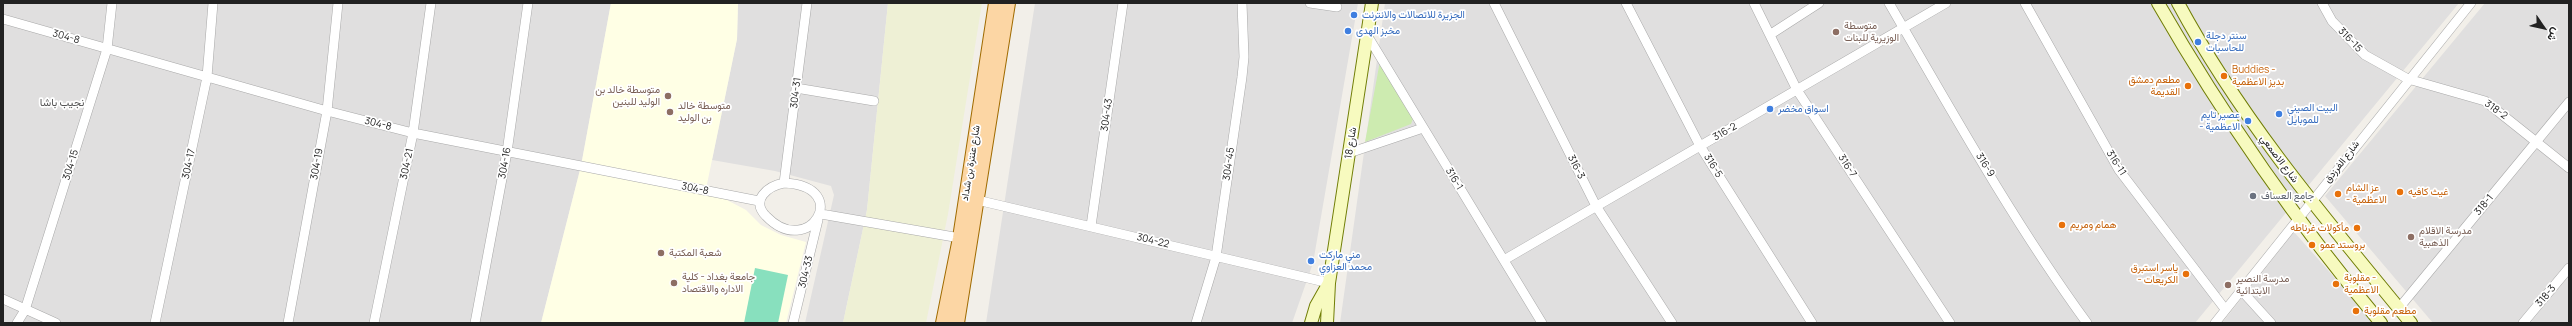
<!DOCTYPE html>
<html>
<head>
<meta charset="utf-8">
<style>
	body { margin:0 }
	#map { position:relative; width:2572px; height:326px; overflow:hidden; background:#f2efe9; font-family:Manrope,Vazirmatn,sans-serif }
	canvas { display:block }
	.frame { position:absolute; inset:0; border:4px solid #222; pointer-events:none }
	.north { position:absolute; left:2524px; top:8px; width:40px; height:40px; -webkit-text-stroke:3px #fff; paint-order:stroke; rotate:124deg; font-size:11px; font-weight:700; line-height:16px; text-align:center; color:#222 }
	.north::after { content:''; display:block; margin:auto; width:14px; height:18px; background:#222; clip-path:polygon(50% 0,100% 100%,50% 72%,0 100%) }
</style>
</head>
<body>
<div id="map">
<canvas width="2572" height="326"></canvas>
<div class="frame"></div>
<div class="north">ش</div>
</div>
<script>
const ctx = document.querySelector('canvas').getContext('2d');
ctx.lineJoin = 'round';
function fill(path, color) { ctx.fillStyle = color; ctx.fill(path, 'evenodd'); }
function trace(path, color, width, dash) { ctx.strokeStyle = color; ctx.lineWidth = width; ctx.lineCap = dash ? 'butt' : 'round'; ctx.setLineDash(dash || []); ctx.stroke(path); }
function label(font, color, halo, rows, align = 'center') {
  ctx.font = font + ' Manrope,Vazirmatn,sans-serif'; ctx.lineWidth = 3.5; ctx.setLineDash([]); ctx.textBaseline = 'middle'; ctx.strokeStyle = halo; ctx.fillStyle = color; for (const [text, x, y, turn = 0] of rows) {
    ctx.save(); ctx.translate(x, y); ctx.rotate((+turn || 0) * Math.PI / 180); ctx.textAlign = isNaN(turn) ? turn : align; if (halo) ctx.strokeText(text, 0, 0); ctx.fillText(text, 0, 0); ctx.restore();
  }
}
fill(new Path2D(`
	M3,3H611L581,166L541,323H3Z
	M738,3H888L867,210L843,323H805L834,195L831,186L775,171L712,160L737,39Z
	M1035,3H1358L1313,263L1292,323H986Z
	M1385,3H2459L2195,323H1340Z
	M2485,3H2569V323H2433L2325,196Z
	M2294,232L2375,323H2222Z`), '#e0dfdf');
fill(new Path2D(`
	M611,3H738L737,39L706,189L746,210L761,225L781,235L806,242L786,323H541L581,166Z`), '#ffffe5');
fill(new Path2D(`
	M888,3H982L948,214L926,323H843L867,210Z`), '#eef0d5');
fill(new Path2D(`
	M1380,61L1414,116L1411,124L1365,142Z`), '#cdebb0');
fill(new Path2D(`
	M755,268L788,275L778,323H744Z`), '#88e0be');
const street = new Path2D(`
	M1310,3L1337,7
	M1494,3L1596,206L1672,323
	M1626,3L1700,146L1812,323
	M1754,3L1797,90L1950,323
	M1889,3C1951,110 2014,223 2087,323
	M2025,3L2119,170L2225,309
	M2322,3L2332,21L2365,55L2408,79L2485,101L2569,168
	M3,19L327,111L413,133L759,201
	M1771,34L1819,3
	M1367,35L1542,323
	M796,88L874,101
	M1349,153L1423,128
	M784,183L807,3
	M784,183C854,186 809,261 766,216C750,200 768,186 784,183Z
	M977,200L1329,283
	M821,214L960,238
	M1091,226L1123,3
	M1504,260L1946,3
	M2241,290L2271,323
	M3,299L56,323
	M2399,308L2569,102
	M17,323L25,310L107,49L112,3
	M155,323L207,77L213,3
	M288,323L327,111L338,3
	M374,323L413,133L431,3
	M475,323L507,152L528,3
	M793,323L818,220
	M1196,323L1216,257L1242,77L1244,57L1242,3
	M2215,323L2471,3
	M2523,323L2569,268`);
const secondary = new Path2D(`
	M2158,3C2223,116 2297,223 2381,323
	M2178,3C2241,120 2327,221 2411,323
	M1311,323L1316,306L1329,283
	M1327,323L1329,283L1372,3`);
const primary = new Path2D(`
	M943,323L960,238L996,3
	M957,323L1008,3`);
trace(street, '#a9a9a9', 10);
trace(secondary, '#707d05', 14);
trace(primary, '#a06b00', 16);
trace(street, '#fff', 9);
trace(secondary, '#f7fabf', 12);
trace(primary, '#fcd6a4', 14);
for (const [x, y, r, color] of [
	[1354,15,4,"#3f7fe0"],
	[1348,31,4,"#3f7fe0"],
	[1836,32,4,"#8d6e63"],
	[2198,42,4,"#3f7fe0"],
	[2224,76,4,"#e8710a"],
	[2188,86,4,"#e8710a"],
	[668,96,4,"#8d6e63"],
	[1770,109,4,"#3f7fe0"],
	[670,112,4,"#8d6e63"],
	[2279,114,4,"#3f7fe0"],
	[2248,121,4,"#3f7fe0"],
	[2400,192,4,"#e8710a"],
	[2338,194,4,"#e8710a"],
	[2253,196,4,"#6b7280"],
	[2062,225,4,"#e8710a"],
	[2357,228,4,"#e8710a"],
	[2411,237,4,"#8d6e63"],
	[2312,245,4,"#e8710a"],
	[661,253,4,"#8d6e63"],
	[1311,261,4,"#3f7fe0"],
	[2186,274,4,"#e8710a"],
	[674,283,4,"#8d6e63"],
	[2336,284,4,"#e8710a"],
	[2228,285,4,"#8d6e63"],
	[2356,311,4,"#e8710a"]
]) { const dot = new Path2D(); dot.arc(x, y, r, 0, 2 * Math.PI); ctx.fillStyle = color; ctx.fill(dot); trace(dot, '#fff', 1.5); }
label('10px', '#366cbe', '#fff', [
	["الجزيرة للاتصالات والانترنت",1362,15],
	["مخبز الهدى",1356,31],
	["سنتر دجلة",2206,36],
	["للحاسبات",2206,48],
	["البيت الصيني",2287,108],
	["للموبايل",2287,120],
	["اسواق مخضر",1778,109],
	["عصير تايم",2240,115,"right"],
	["- الاعظمية",2240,127,"right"],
	["مني ماركت",1319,255],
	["محمد العزاوي",1319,267]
], 'left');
label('10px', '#785e54', '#fff', [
	["متوسطة",1844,26],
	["الوزيرية للبنات",1844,38],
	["متوسطة خالد بن",660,90,"right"],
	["الوليد للبنين",660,102,"right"],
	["متوسطة خالد",678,106],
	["بن الوليد",678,118],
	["مدرسة الاقلام",2419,231],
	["الذهبية",2419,243],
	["شعبة المكتبة",669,253],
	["جامعة بغداد - كلية",682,277],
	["الاداره والاقتصاد",682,289],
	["مدرسة النصير",2236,279],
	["الابتدائية",2236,291]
], 'left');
label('10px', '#222', '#fff', [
	["304-8",66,37,16],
	["316-15",2350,40,46],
	["304-31",796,93,-83],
	["318-2",2496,110,35],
	["304-43",1107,115,-82],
	["304-8",378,124,14],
	["316-2",1725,132,-30],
	["شارع 18",1351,143,-81],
	["شارع الاصمعي",2279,159,53],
	["شارع الفرزدق",2342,162,-52],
	["304-16",505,163,-80],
	["شارع عنترة بن شداد",971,163,-81],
	["316-11",2116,163,58],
	["304-17",189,164,-78],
	["304-19",317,164,-80],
	["304-21",407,164,-78],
	["304-45",1229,164,-82],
	["304-15",71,165,-73],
	["316-9",1985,165,58],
	["316-5",1713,166,58],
	["316-7",1847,166,57],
	["316-3",1576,167,63],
	["316-1",1454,179,59],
	["304-8",695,189,11],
	["318-1",2484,205,-50],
	["304-22",1153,241,14],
	["304-33",806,272,-77],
	["318-3",2546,296,-50]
]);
label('10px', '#c56008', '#fff', [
	["Buddies -",2232,70],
	["بديز الاعظمية",2232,82],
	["مطعم دمشق",2180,80,"right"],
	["القديمة",2180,92,"right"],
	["عز الشام",2346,188],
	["- الاعظمية",2346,200],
	["غيث كافيه",2408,192],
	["همام ومريم",2070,225],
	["مأكولات غرناطه",2349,228,"right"],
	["بروستد عمو",2320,245],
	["ياسر استبرق",2178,268,"right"],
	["- الكريعات",2178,280,"right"],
	["مقلوبة -",2344,278],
	["الاعظمية",2344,290],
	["مطعم مقلوبة",2364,311]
], 'left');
label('10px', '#5b616d', '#fff', [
	["جامع العساف",2261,196]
], 'left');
label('11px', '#555', '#fff', [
	["نجيب باشا",62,103]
]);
</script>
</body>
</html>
